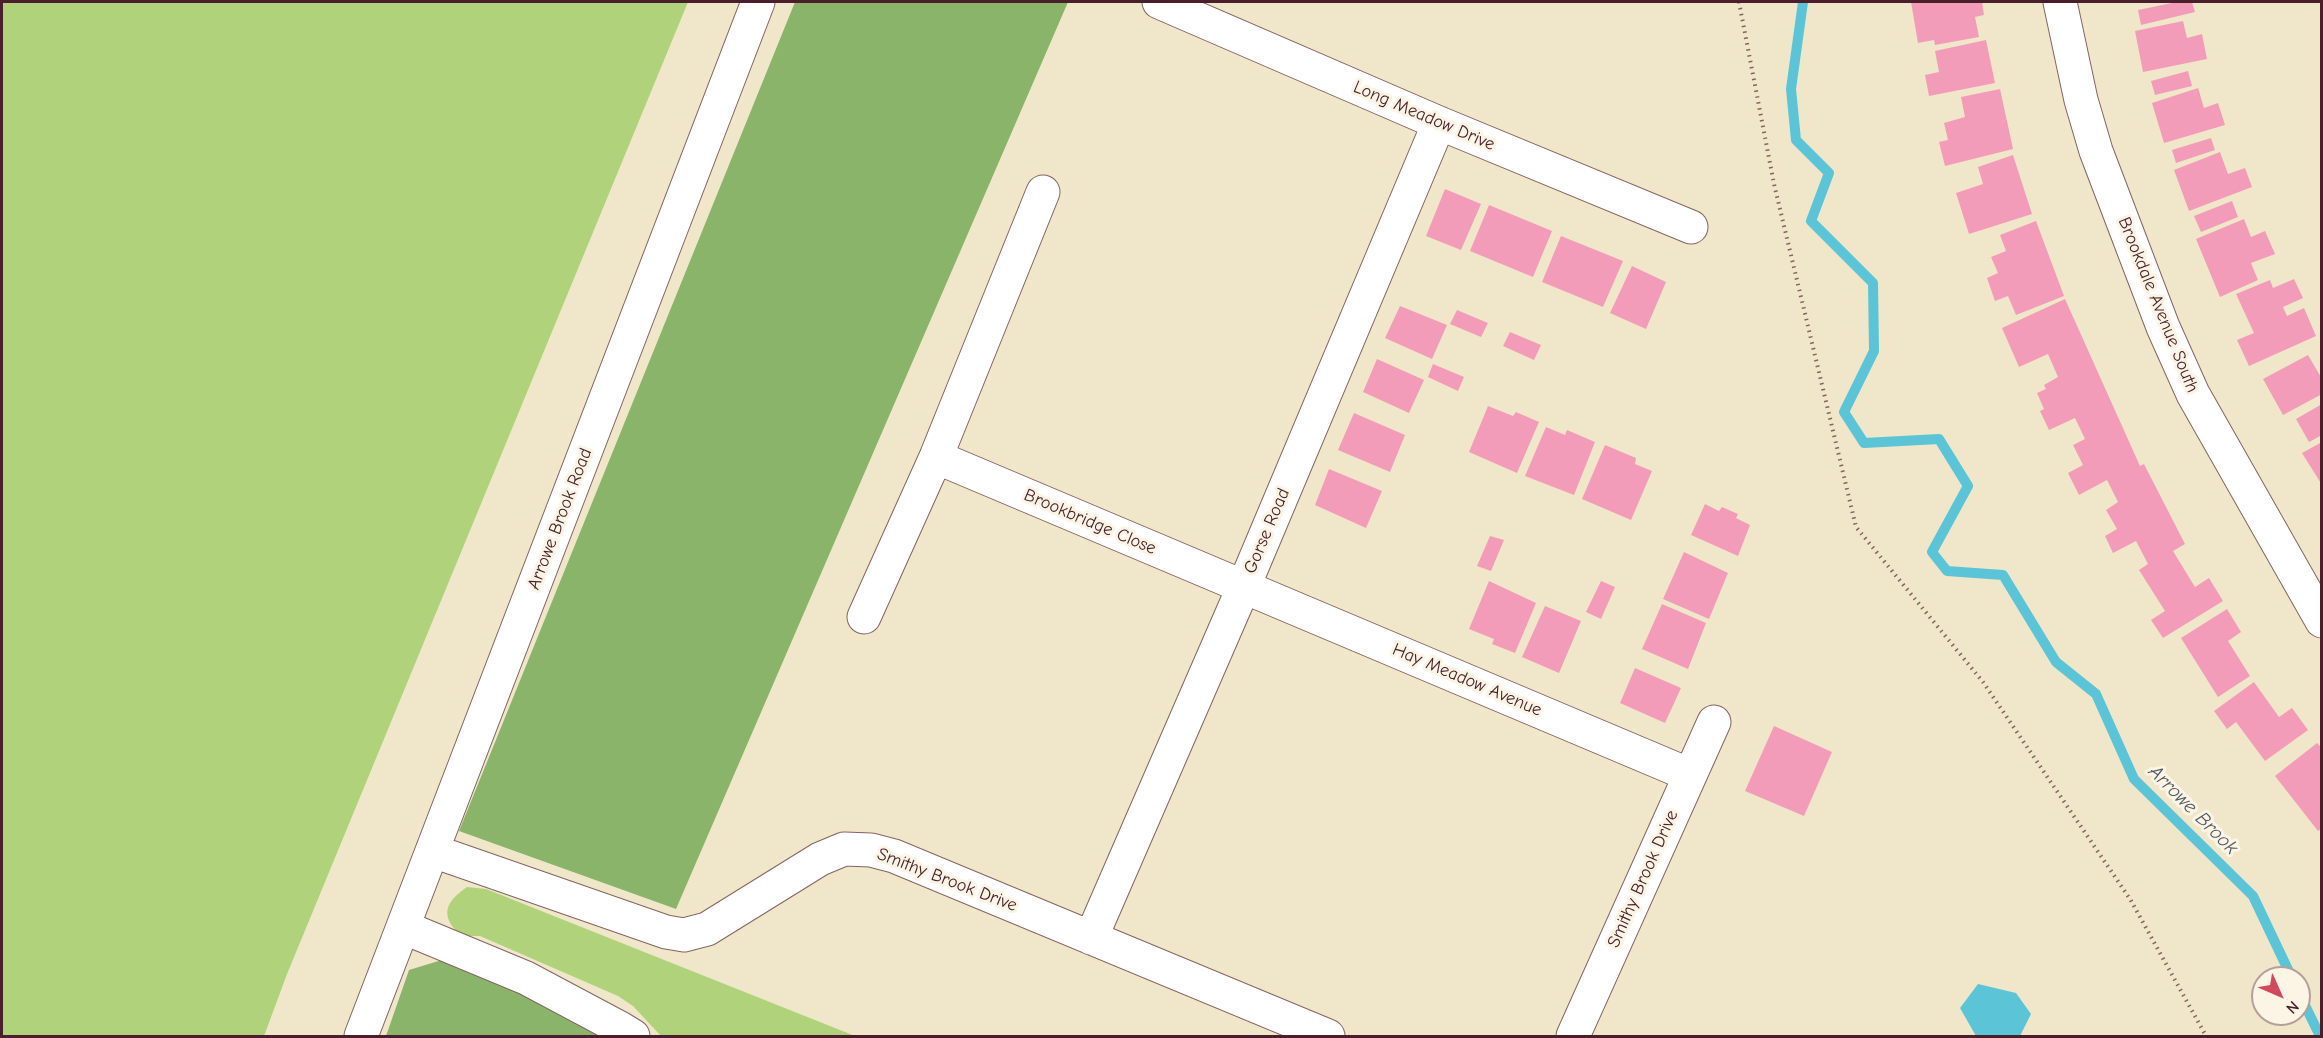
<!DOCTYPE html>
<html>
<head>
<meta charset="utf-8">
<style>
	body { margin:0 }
	#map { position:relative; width:2323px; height:1038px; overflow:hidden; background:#f0e6c9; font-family:"Comic Neue",sans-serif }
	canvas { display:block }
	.frame { position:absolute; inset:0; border:3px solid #4a1f2b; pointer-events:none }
	.north { position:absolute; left:2251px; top:966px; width:60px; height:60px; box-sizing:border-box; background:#fcf5e5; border:2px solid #b59f9b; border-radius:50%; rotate:135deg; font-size:16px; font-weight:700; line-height:24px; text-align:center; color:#4a1f2b }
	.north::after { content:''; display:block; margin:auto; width:21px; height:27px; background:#d1495b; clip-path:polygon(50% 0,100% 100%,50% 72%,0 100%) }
</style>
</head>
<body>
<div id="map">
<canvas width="2323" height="1038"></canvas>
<div class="frame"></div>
<div class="north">N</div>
</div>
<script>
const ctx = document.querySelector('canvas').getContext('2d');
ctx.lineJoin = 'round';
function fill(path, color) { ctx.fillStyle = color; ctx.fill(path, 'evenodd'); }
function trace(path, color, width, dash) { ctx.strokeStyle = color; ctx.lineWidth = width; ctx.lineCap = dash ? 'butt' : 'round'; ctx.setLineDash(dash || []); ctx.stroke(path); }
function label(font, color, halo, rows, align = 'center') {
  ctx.font = font + ' "Comic Neue",sans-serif'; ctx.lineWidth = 6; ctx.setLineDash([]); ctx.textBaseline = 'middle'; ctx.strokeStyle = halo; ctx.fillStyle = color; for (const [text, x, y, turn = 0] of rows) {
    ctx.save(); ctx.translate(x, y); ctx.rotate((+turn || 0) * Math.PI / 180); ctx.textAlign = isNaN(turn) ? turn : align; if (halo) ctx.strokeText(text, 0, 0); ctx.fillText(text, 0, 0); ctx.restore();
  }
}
fill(new Path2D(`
	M2,2H688L287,974L264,1036H2Z
	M467,887L486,889L855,1036H661L633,1006L618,996L480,936H461C440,916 444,903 467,887Z`), '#afd27b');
fill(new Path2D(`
	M795,2H1068L676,909L459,831Z
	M455,956L617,1036H386L409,970Z`), '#8bb46b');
fill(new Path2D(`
	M1978,984L2016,993L2031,1014L2020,1036H1976L1960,1008Z`), '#5bc5d7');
trace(new Path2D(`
	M1803,2L1791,89L1796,140L1829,173L1811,221L1873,283L1874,351L1844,412L1864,443L1939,439L1968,486L1932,552L1947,571L2003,575L2056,662L2096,694L2134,779L2253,896L2292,978
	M2299,993L2320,1036`), '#5bc5d7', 10);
fill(new Path2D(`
	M1911,2H1982L1984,15L1975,17L1979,37L1935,45L1934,40L1918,43Z
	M2177,2H2192L2195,12L2141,25L2138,10Z
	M2183,21L2187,38L2202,34L2207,59L2143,72L2135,31Z
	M1986,40L1995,83L1929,96L1925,75L1939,72L1935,51Z
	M2188,71L2192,86L2155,95L2151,81Z
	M2198,88L2204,108L2218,103L2225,125L2164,143L2152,103Z
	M2000,89L2013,149L1945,166L1939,142L1948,140L1944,123L1965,117L1961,97Z
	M2211,138L2215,150L2176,163L2172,150Z
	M2220,152L2228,174L2245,168L2252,187L2189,211L2174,170Z
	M2013,155L2032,214L1969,234L1956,193L1983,184L1978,167Z
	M1445,189L1481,204L1461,250L1426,236Z
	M2232,201L2238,217L2201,232L2194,216Z
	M1489,205L1552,231L1533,277L1470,251Z
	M2244,219L2251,237L2265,231L2275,254L2251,263L2258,280L2220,297L2196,239Z
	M2036,221L2064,296L2016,315L2008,296L1995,301L1987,278L1998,273L1991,257L2006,251L2000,235Z
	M1561,236L1623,261L1603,307L1542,282Z
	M1632,266L1666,282L1646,329L1610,313Z
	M2294,279L2303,298L2283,307L2287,316L2304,308L2316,336L2249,366L2237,340L2254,333L2236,294L2270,280L2273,288Z
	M2065,299L2140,466L2144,464L2185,544L2173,551L2195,587L2209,578L2223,601L2163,638L2151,620L2165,611L2139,570L2148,564L2136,541L2113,553L2105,536L2117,529L2106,510L2118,502L2107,480L2079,495L2068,473L2083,465L2073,445L2085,439L2075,418L2049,430L2040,411L2044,409L2037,393L2046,389L2044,385L2058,377L2048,354L2019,367L2002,328Z
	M1400,306L1447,325L1432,359L1385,338Z
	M1457,310L1488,323L1481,337L1450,324Z
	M1510,332L1541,345L1534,360L1503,346Z
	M2308,355L2322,379V394L2283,415L2263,379Z
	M1377,359L1424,380L1409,413L1363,392Z
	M1433,364L1464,377L1458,391L1428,377Z
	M2322,404V435L2309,442L2296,419Z
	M1488,406L1513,416L1516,412L1539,422L1517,473L1469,452Z
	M1354,413L1405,435L1390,472L1338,450Z
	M1546,427L1565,435L1567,430L1595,442L1574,495L1525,476Z
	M2322,442V485L2302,453Z
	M1605,445L1636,458L1635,464L1652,471L1631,520L1582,499Z
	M1329,469L1382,491L1366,528L1315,505Z
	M1705,504L1719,511L1722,507L1738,514L1736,518L1750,525L1738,556L1691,535Z
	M1490,536L1504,540L1491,571L1477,566Z
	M1684,552L1728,573L1709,619L1663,599Z
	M1489,581L1536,603L1515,653L1492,644L1494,639L1469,629Z
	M1601,581L1615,587L1601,619L1586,612Z
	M1662,604L1706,623L1688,669L1642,649Z
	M1545,606L1581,621L1559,673L1522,657Z
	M2227,609L2241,632L2228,641L2250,676L2218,697L2181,638Z
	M1635,668L1681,688L1665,723L1620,703Z
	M2254,682L2279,717L2292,708L2308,730L2265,761L2236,722L2227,729L2214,711Z
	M1774,726L1832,752L1804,816L1745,791Z
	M2317,743L2322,748V828L2318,831L2275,776Z`), '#f39cba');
const minor = new Path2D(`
	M1159,2L1439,123L1691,227
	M2060,2L2081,100L2096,151L2163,327L2193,394L2322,621
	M936,457L1690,775
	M864,617L936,457L1043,192
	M433,851L666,932L684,935L707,929L820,859L844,849L871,850L894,856L1328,1036
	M403,927L526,978L620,1028L633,1036
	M1091,938L1244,586L1439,123
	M361,1036L758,2
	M1573,1036L1714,722`);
trace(minor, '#846562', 35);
trace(new Path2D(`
	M1739,2L1774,184L1856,527L1983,682L2130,899L2206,1036`), '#846562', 4, [1.5, 4.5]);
trace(minor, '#fff', 33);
label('18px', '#4a1f2b', '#fcf5e5', [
	["Long Meadow Drive",1424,116,23],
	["Brookdale Avenue South",2158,305,68],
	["Arrowe Brook Road",560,519,-69],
	["Brookbridge Close",1090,522,23],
	["Gorse Road",1267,531,-67],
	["Hay Meadow Avenue",1467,680,23],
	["Smithy Brook Drive",1643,879,-66],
	["Smithy Brook Drive",947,880,21]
]);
label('italic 20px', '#505967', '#fcf5e5', [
	["Arrowe Brook",2193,810,45]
]);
</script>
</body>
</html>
